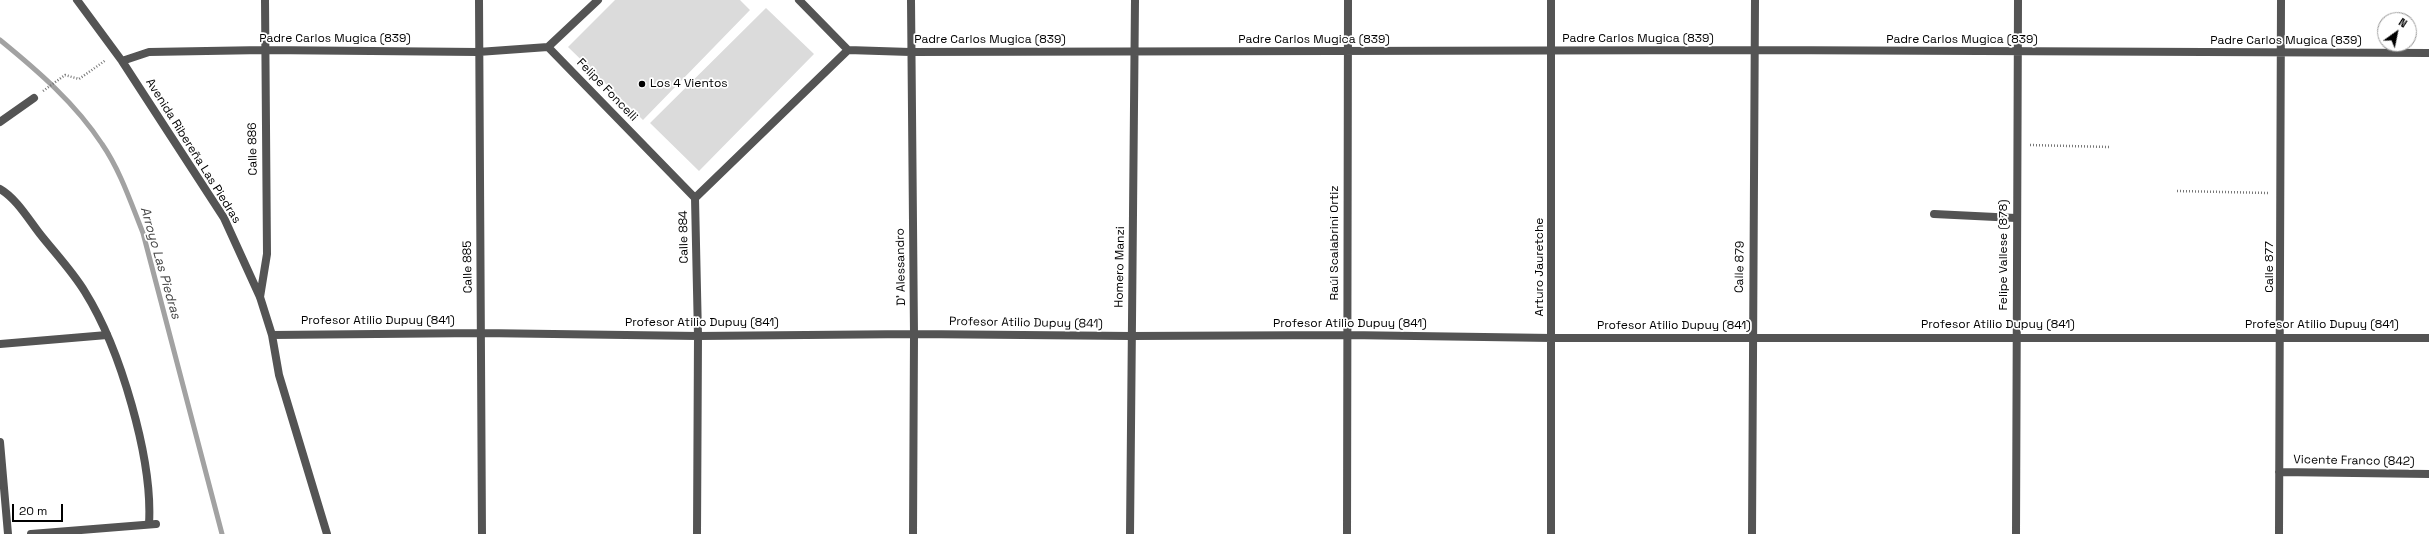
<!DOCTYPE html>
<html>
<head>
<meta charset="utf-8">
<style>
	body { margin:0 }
	#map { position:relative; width:2429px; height:534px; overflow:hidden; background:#fff; font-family:"Space Grotesk",sans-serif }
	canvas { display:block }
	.north { position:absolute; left:2377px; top:12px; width:40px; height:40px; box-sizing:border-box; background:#fff; border:1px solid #999; border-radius:50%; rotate:33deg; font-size:11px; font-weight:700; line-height:16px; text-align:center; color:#000 }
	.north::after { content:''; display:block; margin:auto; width:14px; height:18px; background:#000; clip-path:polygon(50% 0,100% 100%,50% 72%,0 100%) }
	.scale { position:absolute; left:12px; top:504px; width:51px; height:18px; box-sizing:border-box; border:2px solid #000; border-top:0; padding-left:5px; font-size:12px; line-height:14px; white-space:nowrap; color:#000; -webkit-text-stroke:3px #fff; paint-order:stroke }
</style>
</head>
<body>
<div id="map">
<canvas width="2429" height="534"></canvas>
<div class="north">N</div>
<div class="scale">20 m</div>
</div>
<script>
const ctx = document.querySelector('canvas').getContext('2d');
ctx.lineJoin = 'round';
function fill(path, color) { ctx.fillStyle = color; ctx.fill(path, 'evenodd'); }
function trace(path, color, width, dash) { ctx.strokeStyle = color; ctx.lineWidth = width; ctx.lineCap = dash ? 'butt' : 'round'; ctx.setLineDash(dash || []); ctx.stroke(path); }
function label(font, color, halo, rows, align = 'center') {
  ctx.font = font + ' "Space Grotesk",sans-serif'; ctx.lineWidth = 3.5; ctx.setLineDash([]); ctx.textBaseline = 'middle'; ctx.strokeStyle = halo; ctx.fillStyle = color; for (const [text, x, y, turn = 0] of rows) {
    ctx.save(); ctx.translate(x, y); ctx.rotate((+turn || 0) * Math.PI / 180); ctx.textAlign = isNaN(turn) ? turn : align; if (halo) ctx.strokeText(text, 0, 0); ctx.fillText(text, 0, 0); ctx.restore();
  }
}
fill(new Path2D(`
	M615,0H740L750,10L643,120L568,47Z
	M766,8L814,54L699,171L650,123Z`), '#dbdbdb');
trace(new Path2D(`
	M0,40C38,71 75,103 102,144C120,170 131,203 143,233L222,534`), '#a2a2a2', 5);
trace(new Path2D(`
	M43,91L65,75L79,79L106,60
	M2030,145L2109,147
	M2177,191L2269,193`), '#767676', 2.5, [1, 2]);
trace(new Path2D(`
	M0,189C16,198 29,220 40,234C55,253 73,272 85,292C120,348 153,459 149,524
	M1934,214L2016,218`), '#545454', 8);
trace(new Path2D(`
	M77,0L122,61L224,218L260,297L272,335L279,375L327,534
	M479,0L482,534
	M598,0L548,47L695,198
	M911,0L914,334L913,534
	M848,50L910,52L1755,50L2429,53
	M122,61L149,52L264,50L478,52L548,47
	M0,122L34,98
	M260,297L267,254L265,0
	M272,335L481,333L698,336L914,334L1131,336L1347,335L1552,338H2429
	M0,344L107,335
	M0,442L8,534
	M2279,472L2429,474
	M31,534L156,524
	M697,534L698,336L695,198L848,50L799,0
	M1130,534L1135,0
	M1347,534L1348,0
	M1551,534V0
	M1752,534L1755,0
	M2016,534L2018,0
	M2279,534L2281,0`), '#545454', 8);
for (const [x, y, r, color] of [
	[642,84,4,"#000"]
]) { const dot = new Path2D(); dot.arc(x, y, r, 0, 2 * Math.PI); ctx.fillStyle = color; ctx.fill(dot); trace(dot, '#fff', 1.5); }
label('12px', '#000', '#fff', [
	["Padre Carlos Mugica (839)",335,39],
	["Padre Carlos Mugica (839)",1638,39],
	["Padre Carlos Mugica (839)",990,40],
	["Padre Carlos Mugica (839)",1314,40],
	["Padre Carlos Mugica (839)",1962,40],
	["Padre Carlos Mugica (839)",2286,41],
	["Felipe Foncelli",607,90,46],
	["Calle 886",253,149,-91],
	["Avenida Ribereña Las Piedras",193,151,58],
	["Calle 884",684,237,-91],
	["Raúl Scalabrini Ortiz",1335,243,-90],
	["Felipe Vallese (878)",2004,255,-90],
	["Calle 885",468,267,-91],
	["D' Alessandro",901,267,-91],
	["Homero Manzi",1120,267,-89],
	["Arturo Jauretche",1540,267,-90],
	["Calle 879",1740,267,-89],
	["Calle 877",2270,267,-90],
	["Profesor Atilio Dupuy (841)",378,321],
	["Profesor Atilio Dupuy (841)",702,323],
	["Profesor Atilio Dupuy (841)",1026,323,1],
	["Profesor Atilio Dupuy (841)",1350,324],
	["Profesor Atilio Dupuy (841)",1998,325],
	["Profesor Atilio Dupuy (841)",2322,325],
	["Profesor Atilio Dupuy (841)",1674,326],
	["Vicente Franco (842)",2354,461,1]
]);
label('12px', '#000', '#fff', [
	["Los 4 Vientos",650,84]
], 'left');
label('italic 13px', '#434343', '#fff', [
	["Arroyo Las Piedras",160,263,74]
]);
</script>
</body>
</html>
